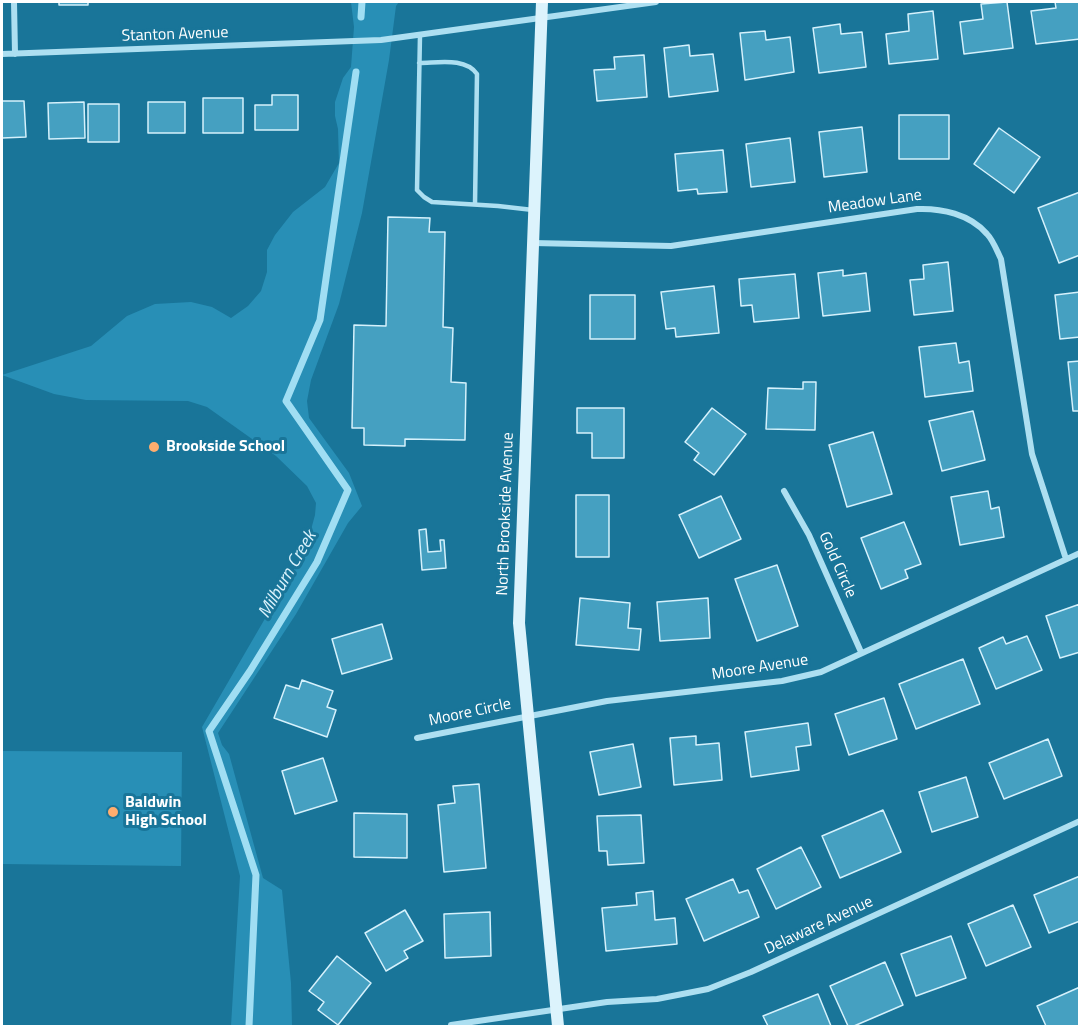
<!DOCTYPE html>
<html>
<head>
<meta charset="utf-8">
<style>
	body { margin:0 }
	#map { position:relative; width:1081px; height:1028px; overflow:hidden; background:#197599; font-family:"Titillium Web",sans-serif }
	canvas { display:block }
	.frame { position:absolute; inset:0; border:3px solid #fff; pointer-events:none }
</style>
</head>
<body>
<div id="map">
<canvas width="1081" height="1028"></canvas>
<div class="frame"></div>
</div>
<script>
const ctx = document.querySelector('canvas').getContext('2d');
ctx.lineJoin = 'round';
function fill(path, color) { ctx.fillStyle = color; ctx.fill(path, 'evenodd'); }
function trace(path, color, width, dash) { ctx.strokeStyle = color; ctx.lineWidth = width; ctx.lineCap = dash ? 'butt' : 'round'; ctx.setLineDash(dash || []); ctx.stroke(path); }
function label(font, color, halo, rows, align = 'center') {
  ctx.font = font + ' "Titillium Web",sans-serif'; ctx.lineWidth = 6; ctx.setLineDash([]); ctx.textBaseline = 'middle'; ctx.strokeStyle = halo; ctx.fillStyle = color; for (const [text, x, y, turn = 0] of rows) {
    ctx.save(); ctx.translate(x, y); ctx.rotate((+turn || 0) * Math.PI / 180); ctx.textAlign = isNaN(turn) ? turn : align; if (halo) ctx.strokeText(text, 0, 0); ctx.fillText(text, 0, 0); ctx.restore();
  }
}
fill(new Path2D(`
	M351,2H399L396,6L389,60L362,213L339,304L311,380L307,401L309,418L349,473L362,506L348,523L296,614L218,733L222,745L229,754L263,878L282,890L291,983L292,1026H231L240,876L202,727L306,548L315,515L316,503L307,486L276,456L207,407L188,401L86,400L54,394L2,375L91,346L127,316L155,304L191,302L212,307L231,318L248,306L261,291L267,272V250L275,235L293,212L325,187L339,163L338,129L335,116V102L343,78L351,67L354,27Z
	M2,751L182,752L181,866L2,864Z`), '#288fb6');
trace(new Path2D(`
	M361,17L362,2
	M249,1026L256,875L209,731L250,671L317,562L348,490L286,401L320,320L356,72`), '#a0def3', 7);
const building = new Path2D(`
	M59,2H88V5H59Z
	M1007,2L1013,48L964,54L960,22L983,19L981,4Z
	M1055,2H1080V39L1036,44L1031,11L1056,8Z
	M933,11L938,59L889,64L886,34L909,31L908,14Z
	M840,24L841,34L862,32L866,67L819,73L813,28Z
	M765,31L766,40L790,37L794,72L745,80L740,33Z
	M689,45L690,56L713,54L718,91L669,97L664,48Z
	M644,55L647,97L597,101L594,70L615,69L614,57Z
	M272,95H298V130H255V105H272Z
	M203,98H243V133H203Z
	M2,101H24L26,137L2,138Z
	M84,102L85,138L49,139L48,103Z
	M148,102H185V133H148Z
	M88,104H119V142H88Z
	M899,115H949V159H899Z
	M862,127L867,172L824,177L819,132Z
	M999,128L1040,157L1014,193L974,164Z
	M790,138L795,182L751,187L746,144Z
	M723,150L727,192L698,194L697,189L678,191L675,154Z
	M1080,192V255L1059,263L1038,208Z
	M388,217L430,218L429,232H445L443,327L453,328L451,382L466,383L465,440L405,439V446L364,445V428H352L354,325L386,326Z
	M948,262L953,311L914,315L910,280L924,279L923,265Z
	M843,270V276L866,273L870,311L823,316L818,273Z
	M795,274L799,318L754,322L752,305L741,306L739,279Z
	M714,286L719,333L676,337L675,328L666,329L661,292Z
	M1080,292V337L1060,339L1055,295Z
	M590,295H635V339H590Z
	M956,343L959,363L969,361L973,391L925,397L919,347Z
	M1080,361V411H1073L1068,362Z
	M803,382H816L815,430L766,429L768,388L803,389Z
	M577,408H624V458H592V433H577Z
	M712,408L746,434L714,475L694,460L699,453L685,442Z
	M973,411L985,460L942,471L929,421Z
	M873,432L892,494L847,507L829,445Z
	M988,491L991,509L999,507L1004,537L960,545L951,497Z
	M576,495H609V557H576Z
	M721,496L741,539L699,558L679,515Z
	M904,522L921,564L905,570L908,578L881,589L861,538Z
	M426,529L428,552L441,551L440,540H444L446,568L422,570L419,530Z
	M777,565L798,626L757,641L735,579Z
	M580,598L630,603L628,628L641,629L639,650L576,645Z
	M708,598L710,638L660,641L657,602Z
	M1080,604V652L1060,658L1046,616Z
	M382,624L392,659L342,674L332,639Z
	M1027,636L1042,670L996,689L979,648L1003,637L1006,644Z
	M963,659L980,704L916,729L899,684Z
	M302,680L333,691L327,707L336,710L327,737L274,718L286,685L299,689Z
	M884,698L897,739L849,755L835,714Z
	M808,723L811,745L796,747L799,770L751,777L745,732Z
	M696,736V745L719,743L722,780L674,785L670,738Z
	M1048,739L1062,776L1004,799L989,763Z
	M633,744L641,787L599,795L590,752Z
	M323,758L337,801L295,814L282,771Z
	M966,777L978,817L932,832L919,792Z
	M479,784L486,868L444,872L438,805L455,803L453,786Z
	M883,810L901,852L840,878L822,836Z
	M354,813L407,814V858L354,857Z
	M641,815L644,863L608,865L607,851H599L597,816Z
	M801,847L821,887L776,909L757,869Z
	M1080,876V921L1049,933L1034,895Z
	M733,879L739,893L748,890L759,917L704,941L686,899Z
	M653,891L655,920L675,918L677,944L606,951L602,908L637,905L636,893Z
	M1013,905L1031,947L986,966L968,924Z
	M405,910L423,941L404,951L408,958L386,971L365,933Z
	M490,912L491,956L445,958L444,914Z
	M951,936L966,978L916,996L901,954Z
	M337,956L371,983L338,1025L318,1010L324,1002L309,991Z
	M885,962L903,1005L854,1026H848L830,986Z
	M1080,987V1026H1046L1037,1006Z
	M818,994L831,1026H768L763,1016Z`);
fill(building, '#45a0c1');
trace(building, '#d5f1fc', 1.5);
trace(new Path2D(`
	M420,35L417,190L424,197L432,202L498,206L533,210
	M419,63C438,63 465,57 477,74L475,204`), '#addff1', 4.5);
trace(new Path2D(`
	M14,2L15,54
	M2,54L381,40L656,2
	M533,243L671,246L917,209C941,208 970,214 987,234C993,240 997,251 1001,259L1032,454L1066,559
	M784,491L809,535L861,652
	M417,738L607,701L782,681L821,672L1080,553
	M451,1025L607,1002L657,999L708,989L751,972L1080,821`), '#addff1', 6);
trace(new Path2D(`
	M542,2L519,623L558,1026`), '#dcf3fc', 12);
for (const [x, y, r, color] of [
	[154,447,6,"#ffad6e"],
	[113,812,6,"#ffad6e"]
]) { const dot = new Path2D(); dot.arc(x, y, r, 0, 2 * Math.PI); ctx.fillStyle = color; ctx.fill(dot); trace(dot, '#197599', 2); }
label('16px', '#fff', '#197599', [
	["Stanton Avenue",175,35,-2],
	["Meadow Lane",875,202,-8],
	["North Brookside Avenue",506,514,-88],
	["Gold Circle",837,565,66],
	["Moore Avenue",760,668,-9],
	["Moore Circle",470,713,-12],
	["Delaware Avenue",819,926,-25]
]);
label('bold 16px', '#fff', '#197599', [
	["Brookside School",166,447],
	["Baldwin",125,803],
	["High School",125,821]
], 'left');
label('italic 18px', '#dcf3fc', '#197599', [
	["Milburn Creek",288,575,-60]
]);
</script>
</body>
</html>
